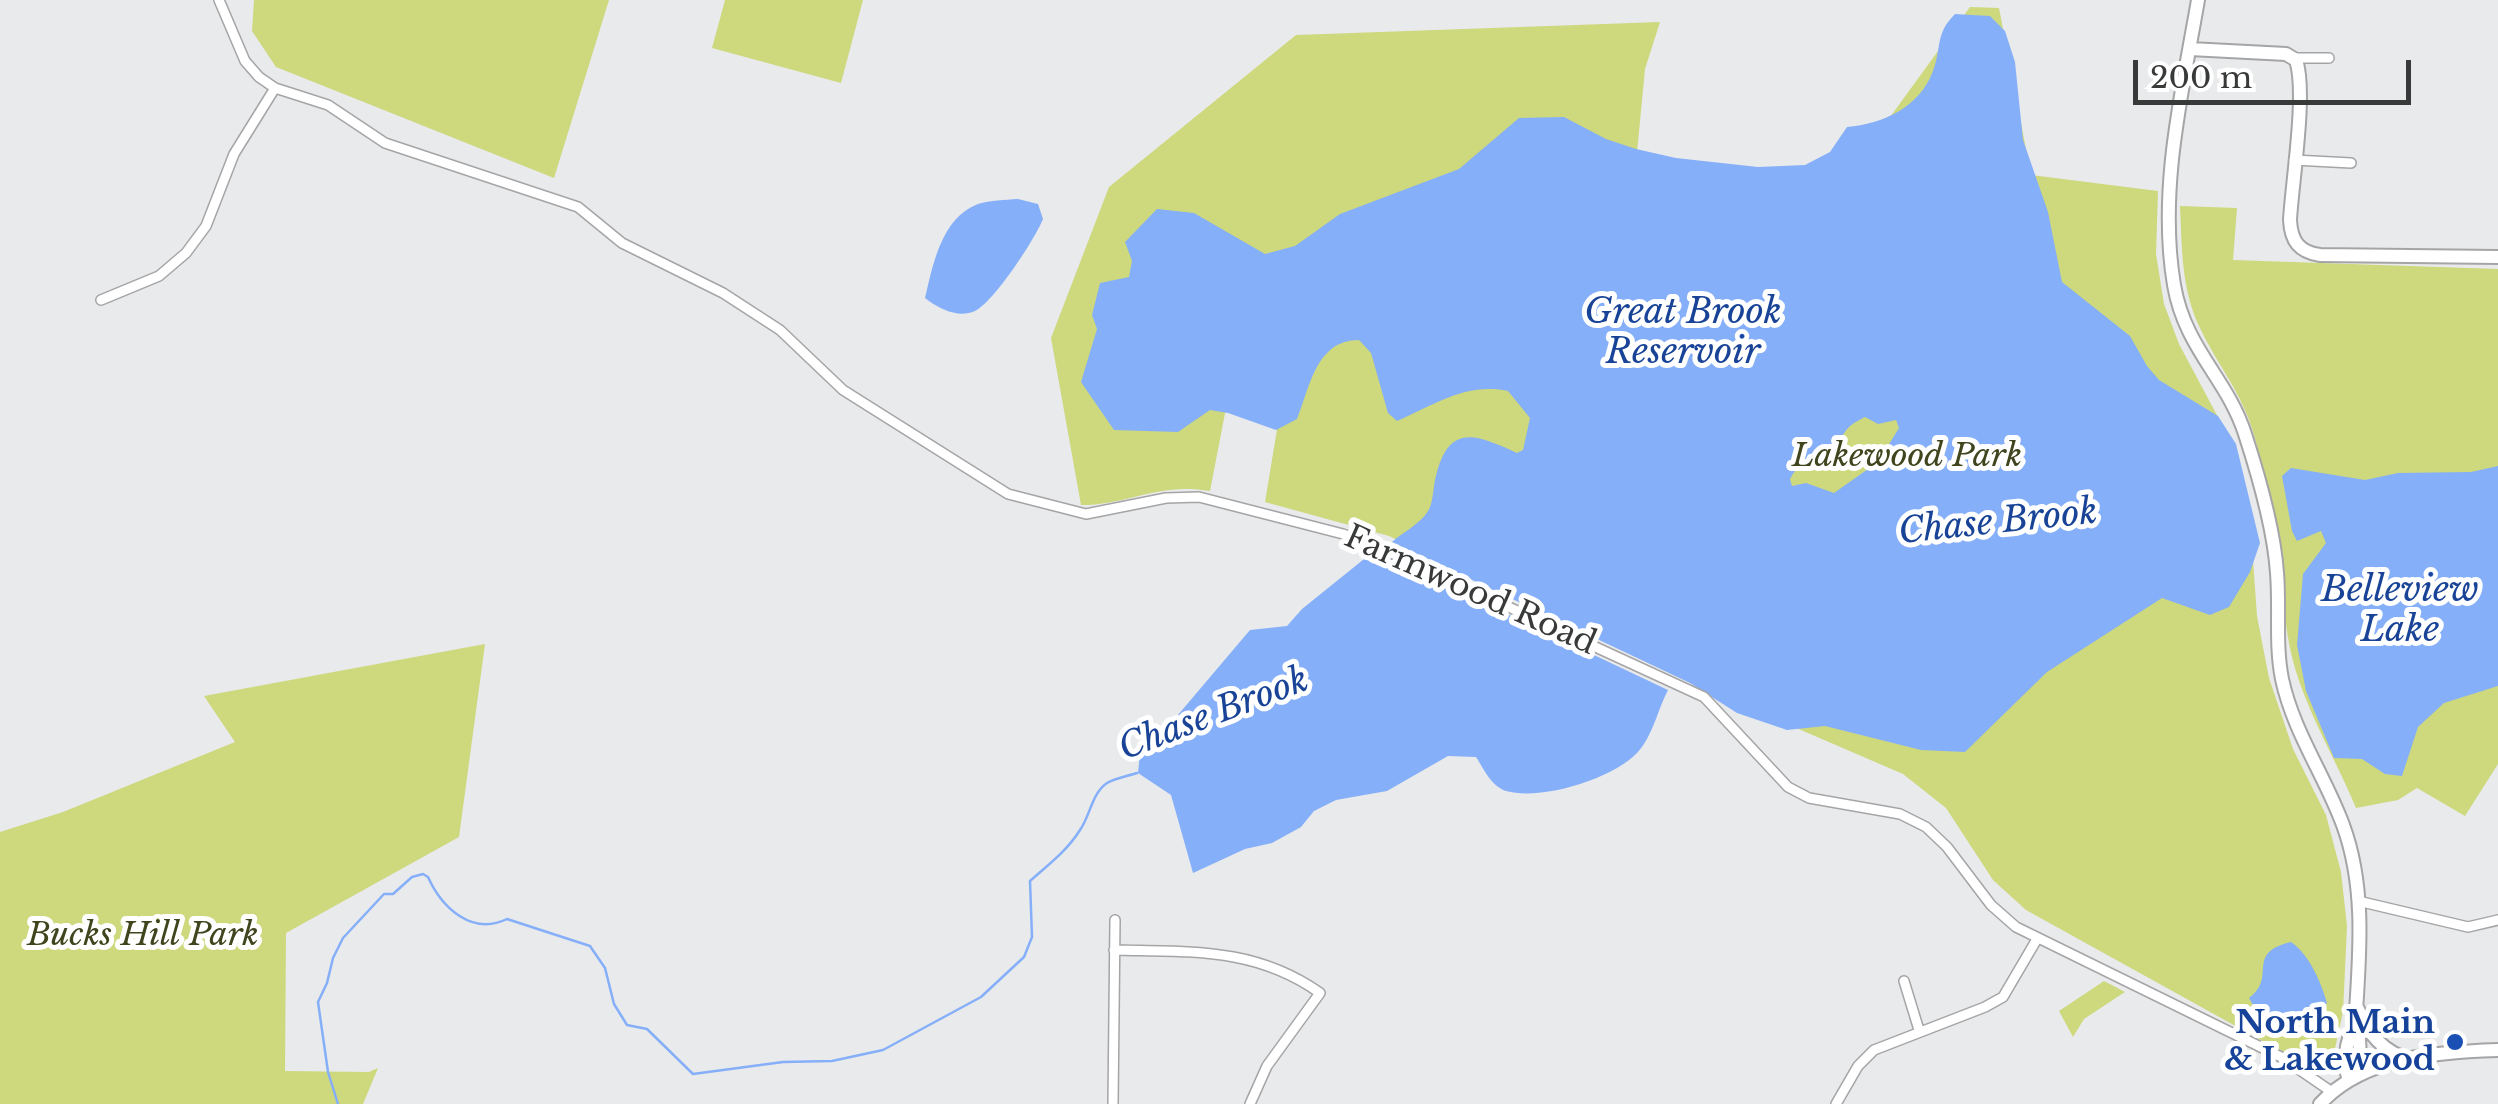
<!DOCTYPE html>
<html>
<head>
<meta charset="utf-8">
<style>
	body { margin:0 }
	#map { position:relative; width:2498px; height:1104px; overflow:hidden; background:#e9eaeb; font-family:"Libre Baskerville",serif }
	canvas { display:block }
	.scale { position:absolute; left:2133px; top:60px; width:278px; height:45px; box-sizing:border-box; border:5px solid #383939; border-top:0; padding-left:12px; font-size:30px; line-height:35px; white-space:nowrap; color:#383939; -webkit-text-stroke:8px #fff; paint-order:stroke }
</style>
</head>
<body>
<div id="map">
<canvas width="2498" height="1104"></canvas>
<div class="scale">200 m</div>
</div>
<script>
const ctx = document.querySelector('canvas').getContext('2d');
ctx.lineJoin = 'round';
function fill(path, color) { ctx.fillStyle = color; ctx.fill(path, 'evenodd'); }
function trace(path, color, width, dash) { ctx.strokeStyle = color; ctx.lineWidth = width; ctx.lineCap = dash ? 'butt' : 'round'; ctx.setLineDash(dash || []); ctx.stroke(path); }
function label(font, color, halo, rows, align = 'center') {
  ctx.font = font + ' "Libre Baskerville",serif'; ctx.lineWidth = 10; ctx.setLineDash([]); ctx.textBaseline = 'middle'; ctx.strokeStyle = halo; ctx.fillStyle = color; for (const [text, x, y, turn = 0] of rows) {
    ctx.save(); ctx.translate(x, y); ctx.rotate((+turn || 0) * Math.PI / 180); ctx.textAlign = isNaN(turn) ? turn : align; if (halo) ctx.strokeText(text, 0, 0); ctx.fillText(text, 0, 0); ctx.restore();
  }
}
fill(new Path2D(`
	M254,0H609L554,178L276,67L252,31Z
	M725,0H863L841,83L712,48Z
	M1970,7L1999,8L2031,175L2158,191L2156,254L2164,304L2179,344L2227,434L2252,546L2257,616L2269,678L2293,749L2326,815L2341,872L2347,926L2343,1012L2334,1053L2324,1070H2315L2026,910L1993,880L1946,808L1903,774L1743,705L1389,536L1265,502L1288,363L1232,377L1210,491C1158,482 1129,505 1081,505L1051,338L1109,187L1296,35L1660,22L1645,69L1636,163L1817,176L1885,124Z
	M2180,206L2237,208L2233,260L2498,269V764L2465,816L2417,788L2398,800L2356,808C2336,759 2307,713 2293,661C2283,623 2283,585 2279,547C2275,510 2264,471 2254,435C2243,394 2216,363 2199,326C2181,287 2182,247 2180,206Z
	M485,644L459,837L286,933L285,1071L369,1072L378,1068L363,1104H0V832L63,812L235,742L204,696Z
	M2104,981L2125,992L2084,1019L2073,1037L2059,1011Z`), '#ced87d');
fill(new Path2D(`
	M1955,14L1990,16L2005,31L2015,62L2023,140L2048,212L2062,282L2130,336L2147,366L2159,380L2218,416L2236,444L2260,543L2250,572L2229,607L2210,615L2162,598L2047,672L1965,752L1921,750L1825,726L1787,730L1737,713L1690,683L1392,542C1402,533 1421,523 1428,511C1433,504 1433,489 1435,480C1448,422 1475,434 1517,453L1523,450L1530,418L1508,391C1466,382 1434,405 1397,421L1388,413L1371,353L1359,340C1316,340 1310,387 1297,419L1276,430L1228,413L1210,410L1178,432L1114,430L1081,382L1097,329L1092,315L1100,283L1129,277L1132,261L1125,242L1157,209L1194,213L1265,254L1295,246L1340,214L1459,169L1519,118L1564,117L1606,139L1636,149L1676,158L1758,167L1805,165L1830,152L1847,127C1883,124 1920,107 1933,71C1942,46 1935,34 1955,14ZM1865,417L1878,424L1896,420L1899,428L1878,462L1834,493L1806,483L1792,486L1790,479C1803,454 1820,462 1835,445C1850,428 1842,429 1865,417Z
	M1018,199L1038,204L1043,219C1035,239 994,302 975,311C959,318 942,310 929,301L925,298C933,265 941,218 978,204C990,200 1005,200 1018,199Z
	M2498,466V686L2444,703L2418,727L2402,776L2385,774L2362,759L2334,758L2306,691L2297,645L2303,574L2326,543L2321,531L2297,541L2292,531L2282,476L2291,468L2365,480L2398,473L2471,472Z
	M1374,551L1668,690C1658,709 1652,738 1637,753C1612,779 1541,801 1506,791C1491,786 1484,769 1476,757L1448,756L1387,791L1336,800L1314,811L1301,827L1272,843L1245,849L1193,873L1171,795L1138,773L1140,754L1155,742L1250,630L1287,626L1302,609Z
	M2291,942C2309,954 2321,982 2327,1003C2313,1020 2295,1028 2274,1015L2262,1020L2249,998C2278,977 2244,953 2291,942Z`), '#86aff9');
trace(new Path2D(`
	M338,1104L328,1072L318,1002L327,983L333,958L343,938L384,894H393L412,877L423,874L428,877C442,908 472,936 507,919L590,946L605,968L614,1004L627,1025L647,1029L693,1074L783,1062L832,1061L883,1050L981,997L1024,957L1032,937L1030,881C1048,865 1067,851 1080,830C1090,816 1092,793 1107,783C1115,778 1128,776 1137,773`), '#86aff9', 2.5);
const street = new Path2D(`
	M219,0L245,61L259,77L275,88L328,105L385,143L578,207L622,243L723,293L780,330L843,390L1008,494L1086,514L1166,498L1199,497L1343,534L1387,551L1704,697L1788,787L1809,798L1900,814L1926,827L1947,847L1991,905L2016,927L2281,1057L2332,1092
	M2294,58H2329
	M2294,160L2351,163
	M101,300L159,276L186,253L206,226L234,154L275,88
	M2358,901L2468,927L2498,920
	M1114,950C1190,952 1255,947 1320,993L1267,1066L1250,1104
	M1904,981L1919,1030
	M1113,1104L1115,920
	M1836,1104L1858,1066L1874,1050L1985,1007L2003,997L2037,939`);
const secondary = new Path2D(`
	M2198,0C2182,93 2158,190 2174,285C2185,349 2227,378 2245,434C2259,477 2274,528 2277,573C2280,609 2275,644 2282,679C2293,731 2325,776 2343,825C2367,890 2359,960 2355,1027C2364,1045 2358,1065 2349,1080
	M2190,49L2286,54L2296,60C2307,93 2292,182 2290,220C2291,241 2299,252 2320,255L2498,257
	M2358,1009C2367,1033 2385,1054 2410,1059
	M2349,1080C2343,1064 2345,1041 2355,1027
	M2320,1104C2364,1056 2438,1052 2498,1050`);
trace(street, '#a5a5a7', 12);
trace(secondary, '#a5a5a7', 16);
trace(street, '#fff', 9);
trace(secondary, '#fff', 12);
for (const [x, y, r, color] of [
	[2455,1042,10,"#1a4fb4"]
]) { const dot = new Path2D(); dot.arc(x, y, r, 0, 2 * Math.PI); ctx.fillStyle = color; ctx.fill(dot); trace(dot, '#fff', 4); }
label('italic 32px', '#41451e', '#fff', [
	["Lakewood Park",1907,457],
	["Bucks Hill Park",143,936]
]);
label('32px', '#383939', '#fff', [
	["Farmwood Road",1470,591,24]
]);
label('bold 32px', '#164399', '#fff', [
	["North Main",2435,1024],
	["& Lakewood",2435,1061]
], 'right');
label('italic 35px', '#184397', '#fff', [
	["Great Brook",1683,313],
	["Reservoir",1683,353],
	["Chase Brook",1998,523,-6],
	["Belleview",2400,591],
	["Lake",2400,631],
	["Chase Brook",1214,715,-21]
]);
</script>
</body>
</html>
